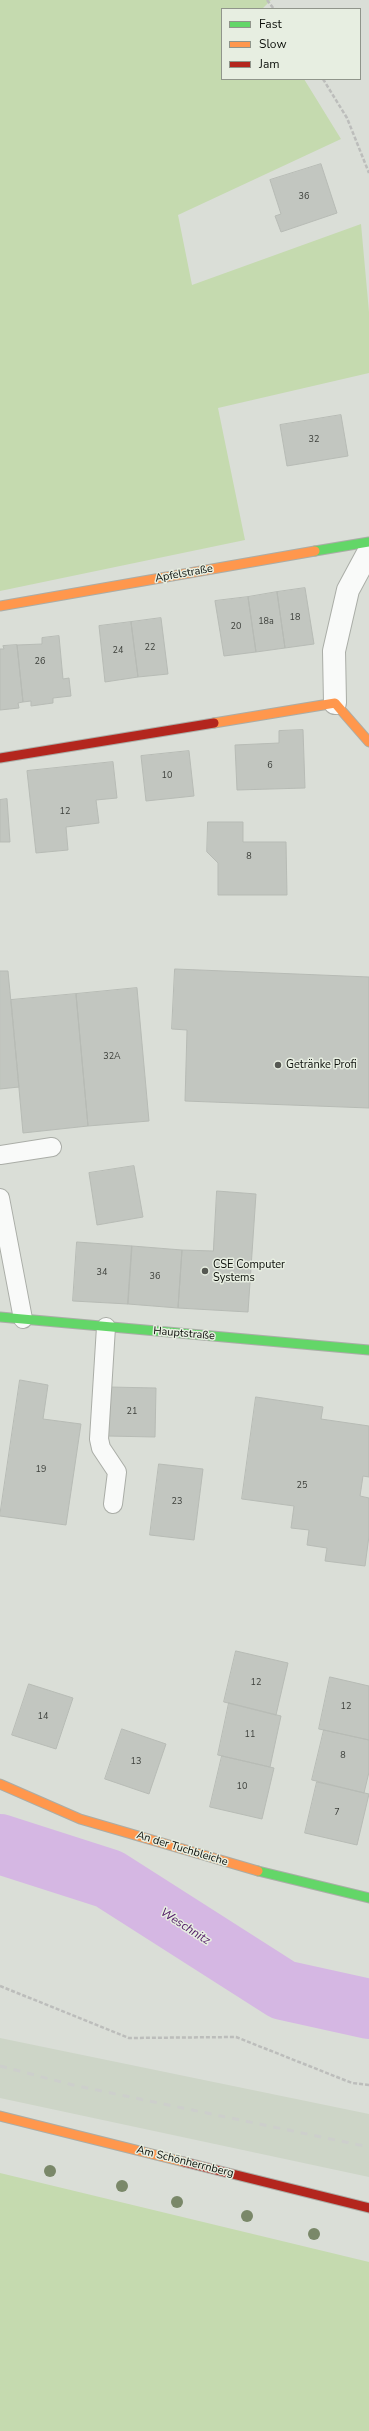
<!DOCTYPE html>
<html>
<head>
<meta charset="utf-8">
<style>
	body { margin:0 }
	#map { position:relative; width:369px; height:2431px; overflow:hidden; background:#daded7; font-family:"Nunito Sans",sans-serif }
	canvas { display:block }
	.legend { position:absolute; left:221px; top:8px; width:140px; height:72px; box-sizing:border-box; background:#e7eee1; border:1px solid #90958b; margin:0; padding:5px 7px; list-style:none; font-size:12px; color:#0d100b }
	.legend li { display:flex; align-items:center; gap:8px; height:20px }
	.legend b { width:20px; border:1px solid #90958b }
</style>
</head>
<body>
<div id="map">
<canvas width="369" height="2431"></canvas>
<ul class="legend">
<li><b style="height:5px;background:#63d668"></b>Fast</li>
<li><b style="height:5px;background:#ff974d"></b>Slow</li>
<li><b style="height:5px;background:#b3261e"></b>Jam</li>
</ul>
</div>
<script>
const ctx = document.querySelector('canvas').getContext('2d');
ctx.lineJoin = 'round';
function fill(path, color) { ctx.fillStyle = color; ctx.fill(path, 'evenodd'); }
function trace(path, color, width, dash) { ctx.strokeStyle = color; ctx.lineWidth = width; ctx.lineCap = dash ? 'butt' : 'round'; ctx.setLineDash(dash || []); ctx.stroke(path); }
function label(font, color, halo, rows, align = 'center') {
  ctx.font = font + ' "Nunito Sans",sans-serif'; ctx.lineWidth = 3; ctx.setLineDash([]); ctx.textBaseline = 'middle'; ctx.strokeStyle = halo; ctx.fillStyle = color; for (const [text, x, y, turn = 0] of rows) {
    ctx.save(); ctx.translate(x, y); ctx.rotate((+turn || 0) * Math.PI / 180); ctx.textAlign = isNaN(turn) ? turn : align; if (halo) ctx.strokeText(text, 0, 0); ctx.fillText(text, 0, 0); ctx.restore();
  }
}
fill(new Path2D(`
	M0,2038L369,2114V2177L0,2098Z`), '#cdd5c7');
fill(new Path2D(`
	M0,0H271L262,9H222V79H304L341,139L178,215L192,285L361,224L369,312V373L218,408L245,540L0,591Z
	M0,2173L369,2262V2431H0Z`), '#c5daaf');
trace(new Path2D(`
	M0,1844L109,1879L283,1990L369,2009`), '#d5b7e3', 60);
const building = new Path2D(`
	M321,164L337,213L281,232L275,216L281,214L270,180Z
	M341,415L348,456L287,466L280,425Z
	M305,588L314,644L285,648L277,592Z
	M277,592L285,648L256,652L248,597Z
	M248,597L256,652L224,656L215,601Z
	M161,618L168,674L138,677L131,622Z
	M131,622L138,677L105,682L99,626Z
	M59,636L63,679L69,678L71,696L53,698V703L31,706V701L23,702L17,645L42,644V638Z
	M17,645L23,702L18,703L19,708L0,710V649H4L3,646Z
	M303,730L305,788L237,790L235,745L279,743V731Z
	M189,751L194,796L146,801L141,756Z
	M113,762L117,798L96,800L99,823L66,827L68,850L36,853L27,771Z
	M7,799L10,842H0V800Z
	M208,822H243V842H286L287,895H218V863L207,852Z
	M175,969L369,977V1108L185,1101L187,1030L172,1029Z
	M0,971H8L19,1087L0,1089Z
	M137,988L149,1121L88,1126L76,994Z
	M76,994L88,1126L23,1133L11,1000Z
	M134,1166L143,1217L97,1225L89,1173Z
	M217,1191L256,1194L248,1312L178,1308L182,1250L213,1251Z
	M77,1242L132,1246L128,1304L73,1301Z
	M132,1246L182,1250L178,1308L128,1304Z
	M20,1380L48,1385L43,1419L81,1424L66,1525L0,1516Z
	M109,1387L156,1388L155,1437L107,1436Z
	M256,1397L323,1407L321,1419L369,1426V1477L363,1476L360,1496L369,1498V1536L365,1566L325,1561L327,1548L307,1545L309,1530L291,1528L294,1506L242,1499Z
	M159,1464L203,1469L194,1540L150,1535Z
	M236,1651L288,1663L276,1715L224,1702Z
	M330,1677L369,1686V1740L319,1729Z
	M29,1684L73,1698L56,1749L12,1735Z
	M229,1703L281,1716L270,1767L218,1755Z
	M122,1729L166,1744L149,1794L105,1779Z
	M324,1730L369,1740V1772L364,1793L312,1780Z
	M222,1756L274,1768L262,1819L210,1807Z
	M317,1782L369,1794L357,1845L305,1833Z`);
fill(building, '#c2c6c0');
trace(building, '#b7bbb5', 1);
const lane = new Path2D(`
	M0,1155L52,1147
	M0,1198L23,1319
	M106,1327L99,1439L101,1448L117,1472L113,1504`);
const street = new Path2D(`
	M335,703L334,651L348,590L369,551`);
const fast = new Path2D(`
	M315,551L369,542
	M0,1317L369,1350
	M258,1871L369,1898`);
const slow = new Path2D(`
	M0,606L315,551
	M214,723L335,703L369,742
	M0,1784L80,1819L258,1871
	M0,2116L184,2162`);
const jam = new Path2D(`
	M0,758L214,723
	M184,2162L369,2208`);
trace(lane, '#aaada7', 20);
trace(street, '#aaada7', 24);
trace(fast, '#aaada7', 11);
trace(slow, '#aaada7', 11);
trace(jam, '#aaada7', 11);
trace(new Path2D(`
	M267,0L274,9
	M323,79L347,118L369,173
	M0,1986L129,2038L236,2037L352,2083L369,2085`), '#bcbdbb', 2.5, [4, 2]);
trace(lane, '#f9faf9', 18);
trace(street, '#f9faf9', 22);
trace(fast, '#63d668', 9);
trace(slow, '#ff974d', 9);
trace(jam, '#b3261e', 9);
trace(new Path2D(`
	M0,2066L73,2085L369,2147`), '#cdcfcc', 3, [7, 7]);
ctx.fillStyle = '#7a8869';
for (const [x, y] of [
	[50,2171],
	[122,2186],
	[177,2202],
	[247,2216],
	[314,2234]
]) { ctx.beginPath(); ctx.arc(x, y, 6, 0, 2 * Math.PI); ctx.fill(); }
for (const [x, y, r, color] of [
	[278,1065,4,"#555852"],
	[205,1271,4,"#555852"]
]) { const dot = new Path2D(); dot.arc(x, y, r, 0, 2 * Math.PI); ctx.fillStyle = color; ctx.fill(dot); trace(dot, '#e7eee1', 1.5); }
label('9px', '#3b3e39', null, [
	["36",304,197],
	["32",314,440],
	["18",295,618],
	["18a",266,622],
	["20",236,627],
	["22",150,648],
	["24",118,651],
	["26",40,662],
	["6",270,766],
	["10",167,776],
	["12",65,812],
	["8",249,857],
	["32A",112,1057],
	["34",102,1273],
	["36",155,1277],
	["21",132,1412],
	["19",41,1470],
	["25",302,1486],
	["23",177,1502],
	["12",256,1683],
	["12",346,1707],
	["14",43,1717],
	["11",250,1735],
	["8",343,1756],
	["13",136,1762],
	["10",242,1787],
	["7",337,1813]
]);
label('11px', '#0d100b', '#e7eee1', [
	["Apfelstraße",184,574,-10],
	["Hauptstraße",184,1334,5],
	["An der Tuchbleiche",182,1849,17],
	["Am Schönherrnberg",185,2162,14]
]);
label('11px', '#0d100b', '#e7eee1', [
	["Getränke Profi",286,1065],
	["CSE Computer",213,1265],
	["Systems",213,1278]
], 'left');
label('italic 12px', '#4f1765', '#e7eee1', [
	["Weschnitz",185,1927,33]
]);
</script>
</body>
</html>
